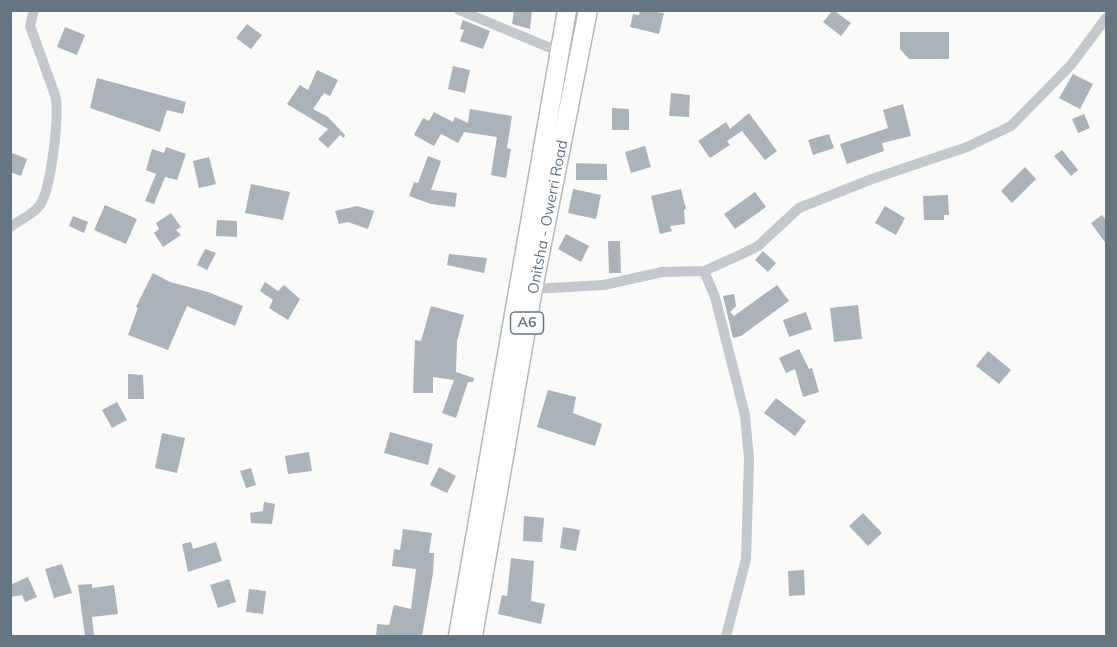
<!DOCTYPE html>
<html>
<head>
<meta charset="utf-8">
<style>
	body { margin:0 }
	#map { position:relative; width:1117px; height:647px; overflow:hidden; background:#fafaf8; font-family:Mulish,sans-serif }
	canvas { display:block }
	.frame { position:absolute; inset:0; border:12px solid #657683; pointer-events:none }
</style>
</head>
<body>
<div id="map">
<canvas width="1117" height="647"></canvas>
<div class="frame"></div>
</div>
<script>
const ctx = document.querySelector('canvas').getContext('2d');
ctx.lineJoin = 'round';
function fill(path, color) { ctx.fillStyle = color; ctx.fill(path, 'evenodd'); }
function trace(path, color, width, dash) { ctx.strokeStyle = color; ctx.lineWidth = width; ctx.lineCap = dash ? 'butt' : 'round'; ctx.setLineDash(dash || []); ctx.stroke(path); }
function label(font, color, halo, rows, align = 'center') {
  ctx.font = font + ' Mulish,sans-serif'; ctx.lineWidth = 6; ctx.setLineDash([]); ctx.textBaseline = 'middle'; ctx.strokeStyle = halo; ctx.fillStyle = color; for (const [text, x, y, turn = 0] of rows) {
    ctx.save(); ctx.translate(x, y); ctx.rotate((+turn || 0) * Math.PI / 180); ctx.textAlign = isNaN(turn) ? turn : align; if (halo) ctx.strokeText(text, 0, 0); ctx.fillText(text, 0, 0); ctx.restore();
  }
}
fill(new Path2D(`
	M514,10H532L530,29L512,24Z
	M640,10L664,13L659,34L630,27L633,14L639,15Z
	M833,10L851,23L841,36L823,22Z
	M463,20L490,31L483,49L460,41L464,30L460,29Z
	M247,24L262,35L251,49L236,38Z
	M65,27L85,35L77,55L57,47Z
	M900,32H949V59H909L900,49Z
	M453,66L470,70L465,93L448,89Z
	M317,70L338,80L330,96L324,93L313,109L328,117L345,135L344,138L340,135L328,148L318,139L328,129L287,104L300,85L308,90Z
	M1073,74L1093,84L1080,109L1059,98Z
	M97,78L186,102L183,114L167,110L160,132L90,108Z
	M671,93L690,95L689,117L669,116Z
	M903,104L911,136L882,143L884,151L847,164L840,144L888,128L883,110Z
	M612,108L629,109V130H612Z
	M470,109L512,116L507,148L511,149L506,178L491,175L497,137L464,132L458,143L441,134L434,146L414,135L423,118L429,121L434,112L453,122L455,117L468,123Z
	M749,113L777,151L765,160L742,131L727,141L730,145L710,158L698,141L726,122L730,129Z
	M1084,114L1090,128L1078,133L1072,119Z
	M829,134L834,148L813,155L808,140Z
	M645,146L651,167L631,173L625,152Z
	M166,147L186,154L177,180L165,177L154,204L145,201L156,174L146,170L152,149L164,153Z
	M1062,150L1078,170L1071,176L1054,156Z
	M10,152L27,159L21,176L10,172Z
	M428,156L441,161L431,190L457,193L455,207L431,204L409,196L414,182L418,183Z
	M209,157L216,184L199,188L193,161Z
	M576,163L607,164V180H576Z
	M1025,167L1036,179L1012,203L1001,191Z
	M251,184L290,192L283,220L245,213Z
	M573,189L601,195L596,219L568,213Z
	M681,189L686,209L684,210L685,224L670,226L672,231L660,234L651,196Z
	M755,192L766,207L735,229L724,214Z
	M948,195L949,215H944V220H924L923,196Z
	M105,205L137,219L126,244L94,230Z
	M357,206L374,211L368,229L348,222L339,224L335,211Z
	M885,206L905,218L896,235L875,223Z
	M171,213L181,227L176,230L181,235L163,247L154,233L159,229L156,223Z
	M1102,215L1107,221V245L1091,223Z
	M73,216L88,222L84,233L69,226Z
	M217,220L237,221V237L216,236Z
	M566,234L589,246L581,262L558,249Z
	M608,241H620L621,273H609Z
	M205,249L216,253L207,270L197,265Z
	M763,251L776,263L768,272L755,260Z
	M449,254L487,258L484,273L447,265Z
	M153,273L170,282L208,292L243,306L235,326L187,306L168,350L128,335L138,308L136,307Z
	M265,282L278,291L284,285L300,299L288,320L269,308L273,300L260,291Z
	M777,285L789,301L741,336L733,338L723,296L734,294L736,306L730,312L734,316Z
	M858,305L862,339L834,342L830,308Z
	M431,306L464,315L457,341L456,372L474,378L473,382H468L456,418L442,413L454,380L433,377V393H413L415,340L421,341Z
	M806,312L812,329L789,337L783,320Z
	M799,349L809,369L812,368L819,392L803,397L795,369L786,373L779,358Z
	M988,351L1011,370L999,384L976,366Z
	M128,374L143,375L144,399H128Z
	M548,390L576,397L573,413L602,424L595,446L537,427Z
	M776,398L806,421L795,436L764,413Z
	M117,402L127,420L112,428L102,410Z
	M390,432L433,444L428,465L384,453Z
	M162,433L185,438L177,473L155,468Z
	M309,452L312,471L288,474L285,456Z
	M439,467L456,476L447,493L430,485Z
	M251,468L256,485L246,488L240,471Z
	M264,502L275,504L272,524L251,523L250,513L263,511Z
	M863,513L882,533L868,546L849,526Z
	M524,516L544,518L542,542L523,541Z
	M563,527L580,530L576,551L560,548Z
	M403,529L432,533L429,553H434L433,573L422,636H376L377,624L389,625L394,605L411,609L416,569L392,566L394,549L400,550Z
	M191,542L193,549L216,542L222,561L188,572L182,544Z
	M511,558L534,561L531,601L545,604L541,624L498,614L502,595L507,596Z
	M62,564L72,593L54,598L45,569Z
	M804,570L805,595L789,596L788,571Z
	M28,577L37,597L25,602L22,595L10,597V585Z
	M229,579L236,602L218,608L210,585Z
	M92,584V588L114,585L118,614L92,617L94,636H85L78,585Z
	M249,589L266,591L263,614L246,612Z`), '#aab3b9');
const trunk = new Path2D(`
	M458,636L567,10
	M473,636L533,289L588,10`);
trace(trunk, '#b4b9bd', 21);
trace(new Path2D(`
	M459,10L560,52
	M10,227C20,220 34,214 40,205C51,189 60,114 55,95L30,26L34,10
	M704,271L715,297L745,415L749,459L746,559L726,636
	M533,289L604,285L662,272L704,271L742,254L758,246L799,208L872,179L967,147L1011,126L1071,65L1106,18`), '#c3c8cc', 10);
trace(trunk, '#fff', 18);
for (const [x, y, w] of [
	[527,323,33]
]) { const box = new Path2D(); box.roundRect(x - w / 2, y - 11, w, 22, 4.5); ctx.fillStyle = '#fff'; ctx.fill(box); trace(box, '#657683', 1.5); }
label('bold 14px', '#657683', null, [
	["A6",527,323]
]);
label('15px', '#657683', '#fff', [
	["Onitsha - Owerri Road",548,217,-79]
]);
</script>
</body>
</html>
